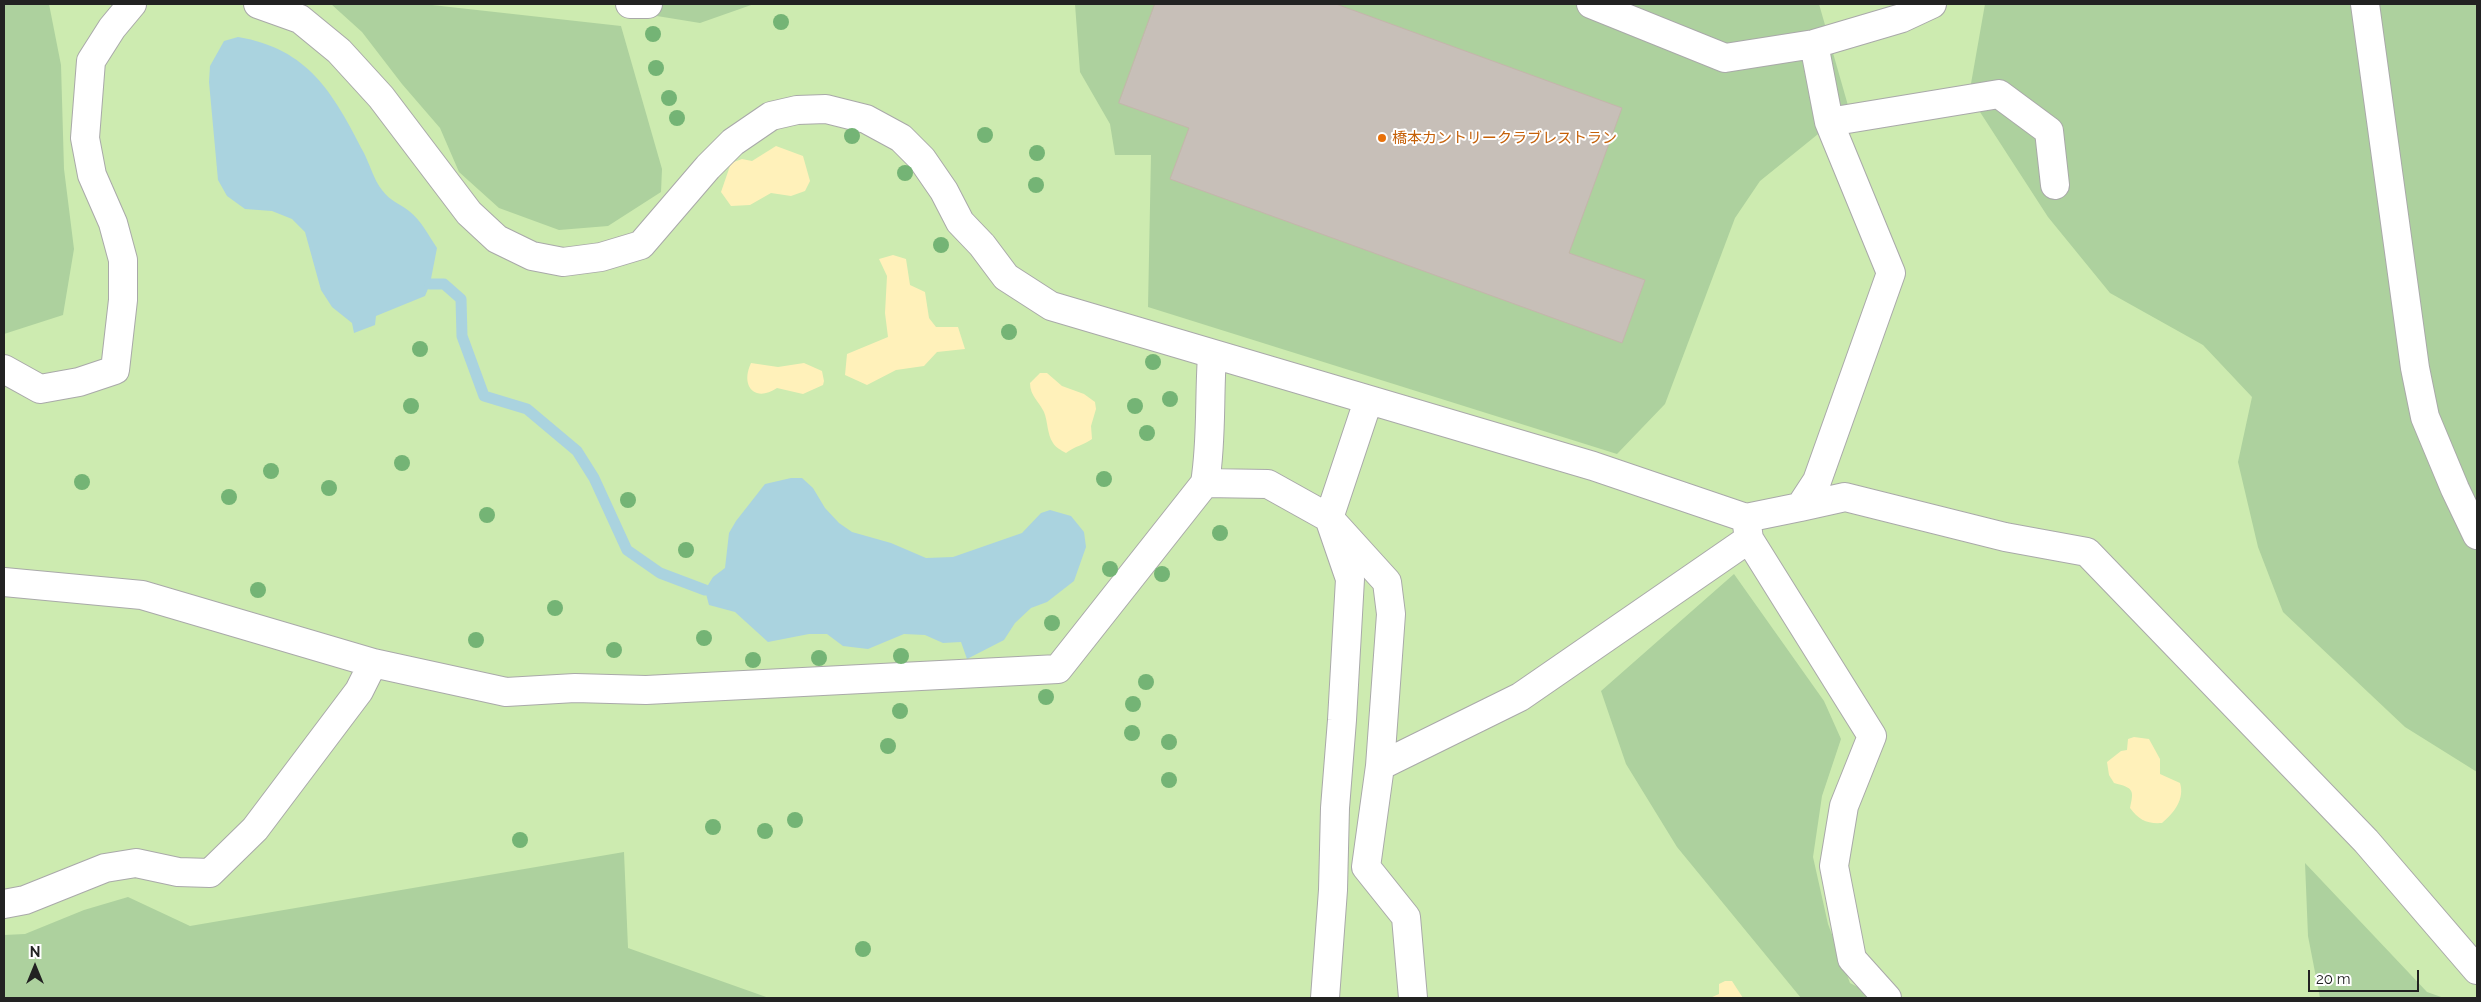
<!DOCTYPE html>
<html>
<head>
<meta charset="utf-8">
<style>
	body { margin:0 }
	#map { position:relative; width:2481px; height:1002px; overflow:hidden; background:#f2efe9; font-family:Raleway,sans-serif }
	canvas { display:block }
	.frame { position:absolute; inset:0; border:5px solid #222; pointer-events:none }
	.north { position:absolute; left:10px; top:942px; width:50px; height:50px; -webkit-text-stroke:4px #fff; paint-order:stroke; rotate:0deg; font-size:14px; font-weight:700; line-height:20px; text-align:center; color:#222 }
	.north::after { content:''; display:block; margin:auto; width:18px; height:22px; background:#222; clip-path:polygon(50% 0,100% 100%,50% 72%,0 100%) }
	.scale { position:absolute; left:2308px; top:970px; width:111px; height:22px; box-sizing:border-box; border:2px solid #222; border-top:0; padding-left:6px; font-size:15px; line-height:18px; white-space:nowrap; color:#222; -webkit-text-stroke:4px #fff; paint-order:stroke }
</style>
</head>
<body>
<div id="map">
<canvas width="2481" height="1002"></canvas>
<div class="frame"></div>
<div class="north">N</div>
<div class="scale">20 m</div>
</div>
<script>
const ctx = document.querySelector('canvas').getContext('2d');
ctx.lineJoin = 'round';
function fill(path, color) { ctx.fillStyle = color; ctx.fill(path, 'evenodd'); }
function trace(path, color, width, dash) { ctx.strokeStyle = color; ctx.lineWidth = width; ctx.lineCap = dash ? 'butt' : 'round'; ctx.setLineDash(dash || []); ctx.stroke(path); }
function label(font, color, halo, rows, align = 'center') {
  ctx.font = font + ' Raleway,"Noto Sans JP",sans-serif'; ctx.lineWidth = 4; ctx.setLineDash([]); ctx.textBaseline = 'middle'; ctx.strokeStyle = halo; ctx.fillStyle = color; for (const [text, x, y, turn = 0] of rows) {
    ctx.save(); ctx.translate(x, y); ctx.rotate((+turn || 0) * Math.PI / 180); ctx.textAlign = isNaN(turn) ? turn : align; if (halo) ctx.strokeText(text, 0, 0); ctx.fillText(text, 0, 0); ctx.restore();
  }
}
fill(new Path2D(`
	M4,4H2341L2477,574V998H4Z`), '#cdebb0');
fill(new Path2D(`
	M4,4H49L61,65L64,169L74,249L63,315L4,334Z
	M331,4H423L621,26L662,169L661,192L608,226L559,230L499,208L459,172L440,128L402,84L362,32Z
	M619,4H754L700,23L620,10Z
	M1075,4H1819L1849,109L1760,181L1735,218L1665,404L1617,454L1148,307L1151,155H1115L1110,124L1080,72Z
	M1985,4H2477V772L2405,727L2283,612L2258,547L2238,462L2252,397L2203,345L2110,293L2048,217L1969,95Z
	M1734,574L1824,701L1841,739L1822,796L1813,857L1828,924L1850,983L1879,998H1801L1677,847L1626,764L1601,691Z
	M624,852L628,948L769,998H4V935L25,934L84,910L128,897L190,926Z
	M2305,863L2427,992L2444,998H2320L2308,936Z`), '#add19e');
fill(new Path2D(`
	M776,146L803,156L810,181L805,191L791,196L771,193L750,205L731,206L721,192L731,163L742,159L752,161Z
	M893,255L906,259L910,285L925,292L929,318L936,327H958L965,349L937,352L924,366L896,370L867,385L845,375L847,354L888,337L885,313L887,276L879,259Z
	M751,363L778,367L804,363L822,371L824,381L823,385L803,394L777,388C755,403 740,386 751,363Z
	M1040,373H1047L1062,386L1084,394L1095,402L1096,409L1091,426L1092,439C1084,445 1075,446 1066,453C1061,450 1056,448 1053,443C1047,434 1048,422 1044,412C1039,401 1030,396 1030,383Z
	M2134,737L2149,739L2160,759V774L2180,783C2185,799 2174,813 2162,823C2147,824 2139,820 2130,808C2134,790 2134,788 2114,783L2109,775L2107,762L2121,751L2127,750L2128,739Z
	M1725,981H1732L1743,998H1710L1719,994V984Z`), '#fff1ba');
fill(new Path2D(`
	M238,37C309,49 333,93 364,153C370,165 374,180 382,190C391,202 399,203 409,211C421,220 429,236 437,248L430,284L425,296L376,316L375,325L354,333L352,323L332,307L321,290L305,232L292,219L272,211L245,209L227,196L218,180L209,82L210,66L224,41Z
	M791,478H802L813,488L825,508L839,523L852,532L891,543L926,558L953,557L1022,533L1041,513L1050,510L1071,516L1084,532L1086,547L1074,581L1047,602L1031,608L1015,623L1004,640L967,659L961,642L943,643L925,635L904,634L868,649L843,646L827,634H809L768,642L735,612L709,605L705,590L713,577L725,568L729,533L736,521L765,484Z`), '#aad3df');
trace(new Path2D(`
	M430,284H444L461,299L462,336L484,396L527,409L577,451L594,478L627,550L660,573L705,590`), '#aad3df', 11);
const building = new Path2D(`
	M1155,4H1336L1622,108L1569,253L1645,280L1622,343L1170,179L1189,128L1119,103Z`);
fill(building, '#c7bfb8');
trace(building, '#c4b6ab', 1);
const minor = new Path2D(`
	M258,4L300,19L339,51L381,97L469,213L497,239L532,256L563,262L601,257L641,245L708,167L733,142L771,116L797,110L826,109L866,119L901,138L922,159L944,191L960,222L982,245L1006,277L1051,306L1593,466L1746,518L1800,507L1817,481L1891,273L1829,122L1814,44
	M630,4H648
	M1591,4L1725,58L1814,44L1902,18L1932,4
	M2365,4L2415,368L2425,417L2455,489L2477,535
	M1829,122L1999,94L2049,131L2055,185
	M4,369L40,389L79,382L115,370L123,300V260L113,223L92,175L85,138L91,61L112,28L132,4
	M1368,401L1329,518L1387,582L1391,614L1380,766L1366,867L1406,917L1413,998
	M1205,483L1268,484L1329,518L1350,579L1342,720L1335,808L1333,890L1325,998
	M1800,507L1845,497L2005,537L2087,552L2366,841L2477,970
	M1746,518L1749,539L1872,736L1844,806L1834,866L1852,959L1887,998
	M4,582L142,595L373,663L506,692L575,688L646,690L1058,669L1205,483C1212,441 1209,398 1212,356
	M1380,766L1520,697L1749,539
	M4,904L25,900L105,868L136,863L178,872L210,873L255,829L359,691L373,663`);
trace(minor, '#a9a9a9', 30);
trace(minor, '#fff', 28);
ctx.fillStyle = '#74b475';
for (const [x, y] of [
	[781,22],
	[653,34],
	[656,68],
	[669,98],
	[677,118],
	[985,135],
	[852,136],
	[1037,153],
	[905,173],
	[1036,185],
	[941,245],
	[1009,332],
	[420,349],
	[1153,362],
	[1170,399],
	[411,406],
	[1135,406],
	[1147,433],
	[402,463],
	[271,471],
	[1104,479],
	[82,482],
	[329,488],
	[229,497],
	[628,500],
	[487,515],
	[1220,533],
	[686,550],
	[1110,569],
	[1162,574],
	[258,590],
	[555,608],
	[1052,623],
	[704,638],
	[476,640],
	[614,650],
	[901,656],
	[819,658],
	[753,660],
	[1146,682],
	[1046,697],
	[1133,704],
	[900,711],
	[1132,733],
	[1169,742],
	[888,746],
	[1169,780],
	[795,820],
	[713,827],
	[765,831],
	[520,840],
	[863,949]
]) { ctx.beginPath(); ctx.arc(x, y, 8, 0, 2 * Math.PI); ctx.fill(); }
for (const [x, y, r, color] of [
	[1382,138,5,"#e8710a"]
]) { const dot = new Path2D(); dot.arc(x, y, r, 0, 2 * Math.PI); ctx.fillStyle = color; ctx.fill(dot); trace(dot, '#fff', 2); }
label('15px', '#c56008', '#fff', [
	["橋本カントリークラブレストラン",1392,138]
], 'left');
</script>
</body>
</html>
